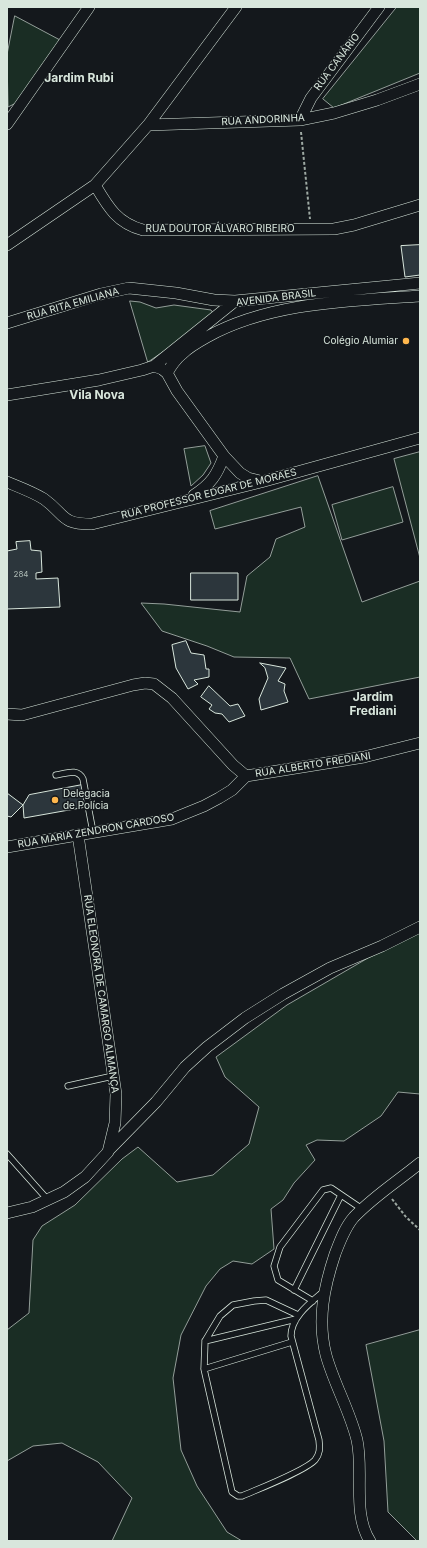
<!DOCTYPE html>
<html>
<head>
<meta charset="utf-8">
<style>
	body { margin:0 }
	#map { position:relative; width:427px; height:1548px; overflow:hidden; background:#14181c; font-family:Inter,sans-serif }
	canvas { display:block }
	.frame { position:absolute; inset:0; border:8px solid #d8e6dc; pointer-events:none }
</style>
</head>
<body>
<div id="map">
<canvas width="427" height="1548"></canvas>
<div class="frame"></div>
</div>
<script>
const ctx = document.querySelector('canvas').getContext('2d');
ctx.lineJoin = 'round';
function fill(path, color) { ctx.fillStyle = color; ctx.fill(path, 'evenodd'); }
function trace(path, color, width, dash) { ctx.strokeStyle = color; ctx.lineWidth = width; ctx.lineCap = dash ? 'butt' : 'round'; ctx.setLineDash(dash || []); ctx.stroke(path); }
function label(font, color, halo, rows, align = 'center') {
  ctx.font = font + ' Inter,sans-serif'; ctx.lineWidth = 3; ctx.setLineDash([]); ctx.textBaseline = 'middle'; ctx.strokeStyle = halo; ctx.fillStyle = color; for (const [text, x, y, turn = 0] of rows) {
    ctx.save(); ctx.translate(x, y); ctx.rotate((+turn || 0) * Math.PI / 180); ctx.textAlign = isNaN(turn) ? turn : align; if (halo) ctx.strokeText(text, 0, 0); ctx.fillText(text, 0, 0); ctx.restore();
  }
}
const green = new Path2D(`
	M397,7H419L420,8V73L334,108L323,99Z
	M15,16L60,40L18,102L8,107L7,55Z
	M130,301L140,302L156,308L174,305L211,310L213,313L189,334L148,362Z
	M205,446L211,463L203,475L191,486L184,449Z
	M420,452V558L394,459Z
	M318,476L362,602L420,581V677L309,699L290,658L234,657L207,646L162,631L141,603L164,604L240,612L247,576L270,557L276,539L305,527L301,507L215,529L210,511Z
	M393,487L403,522L342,540L332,505Z
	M420,932V1094L398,1092L381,1116L344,1141L317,1140L306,1145L315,1160L294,1183L283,1200L271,1209L274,1249L252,1264L233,1261L220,1269L206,1286L181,1335L173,1378L181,1450L197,1486L227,1532L242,1541H112L132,1498L98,1462L62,1443L33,1446L7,1461V1330L29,1313L33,1240L42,1226L75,1205L122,1159L138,1147L177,1182L213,1175L249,1144L259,1107L225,1077L216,1057L287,1005L368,958Z
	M420,1330V1541H417L388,1512L384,1441L366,1345Z`);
fill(green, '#1a2d24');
trace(green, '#939e99', 1);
const building = new Path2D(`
	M420,245V275L405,277L401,246Z
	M30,541L31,550L41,551L42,572L36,573V579L58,578L60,607L7,609V551L17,549L16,542Z
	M191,573H238V600H191Z
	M186,641L191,653L204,655L206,669H209V677L194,680L198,684L188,689L176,668L172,645Z
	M260,663L286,668L278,681L285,684L284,691L288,702L261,710L259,699L268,678L265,668Z
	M209,686L230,706L238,704L245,716L229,722L222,714L215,713L209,709L212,705L201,697Z
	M82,785L86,807L24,818L23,805L29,795Z
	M7,793L23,805L11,817L7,816Z`);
fill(building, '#2c363c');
trace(building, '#d8e6dc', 1);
const lane = new Path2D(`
	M56,775C67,773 78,768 83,779L93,832
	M68,1086L113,1076
	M7,1154L48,1200
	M294,1290L341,1195
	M313,1301L278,1280L274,1266L280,1247L323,1190L331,1188L362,1209
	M298,1315L266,1300L254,1301L233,1305L220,1316L205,1341L204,1369L232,1492L238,1496H242C258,1489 305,1471 315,1460C320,1454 320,1448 319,1440L291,1336C291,1317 310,1303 323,1292
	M205,1341L296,1319
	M204,1369L292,1342`);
const street = new Path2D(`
	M300,120L311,98L379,7
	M7,124L89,7
	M148,125L300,120L334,113L377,100L420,84
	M95,185C108,207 117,223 143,230L334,229L354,225L420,205
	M7,245L95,185L148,125L236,7
	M7,323L101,294L129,288L176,293L214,300L235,301L420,283
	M154,366L235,301
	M167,373C171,366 176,359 182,354C189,347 198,342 207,337C270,302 349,301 420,296
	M7,395L99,380L142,370L154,366L162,369L167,373L177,391L224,456L240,473L248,478L260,481
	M7,482C19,487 33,492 44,499C66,515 60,524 92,524L261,482L420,438
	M194,495C211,484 217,475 224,456
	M7,714L22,715L133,685L145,683L154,684L172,698L233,765L246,776L364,757L420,743
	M7,847L172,819L204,806L219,798L232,790L246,776
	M108,1151L156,1102L185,1067L207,1047L245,1018L283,994L330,968L382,946L420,927
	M7,1213L32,1207L64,1192L85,1177L108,1152L115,1123L116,1094L78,835
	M370,1541C352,1514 364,1471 357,1440C350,1411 334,1384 326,1355C317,1320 324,1287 335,1254C340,1241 345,1227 354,1217C374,1196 398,1181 420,1163`);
trace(lane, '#d8e6dc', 7);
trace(street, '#d8e6dc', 12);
trace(new Path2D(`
	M301,132L310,219
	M392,1199L406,1217L420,1230`), '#9da8a2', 2, [3, 2]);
trace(lane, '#14181c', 5.5);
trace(street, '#14181c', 11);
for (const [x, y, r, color] of [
	[406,341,4,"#ffb74d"],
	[55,800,4,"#ffb74d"]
]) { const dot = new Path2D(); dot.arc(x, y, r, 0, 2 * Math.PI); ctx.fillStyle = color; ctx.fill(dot); trace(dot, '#14181c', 1.5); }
label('8px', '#adbab4', null, [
	["284",21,575]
]);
label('10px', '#d8e6dc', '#14181c', [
	["RUA CANÁRIO",337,62,-53],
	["RUA ANDORINHA",263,120,-3],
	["RUA DOUTOR ÁLVARO RIBEIRO",220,229],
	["AVENIDA BRASIL",276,298,-7],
	["RUA RITA EMILIANA",73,304,-16],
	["RUA PROFESSOR EDGAR DE MORAES",209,494,-14],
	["RUA ALBERTO FREDIANI",313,765,-9],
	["RUA MARIA ZENDRON CARDOSO",96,831,-10],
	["RUA ELEONORA DE CAMARGO ALMANÇA",101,994,82]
]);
label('10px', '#d8e6dc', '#14181c', [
	["Colégio Alumiar",398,341],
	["Delegacia",63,794,"left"],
	["de Polícia",63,806,"left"]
], 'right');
label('bold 12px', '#d8e6dc', '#14181c', [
	["Jardim Rubi",79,78],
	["Vila Nova",97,395],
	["Jardim",373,697],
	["Frediani",373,711]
]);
</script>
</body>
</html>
